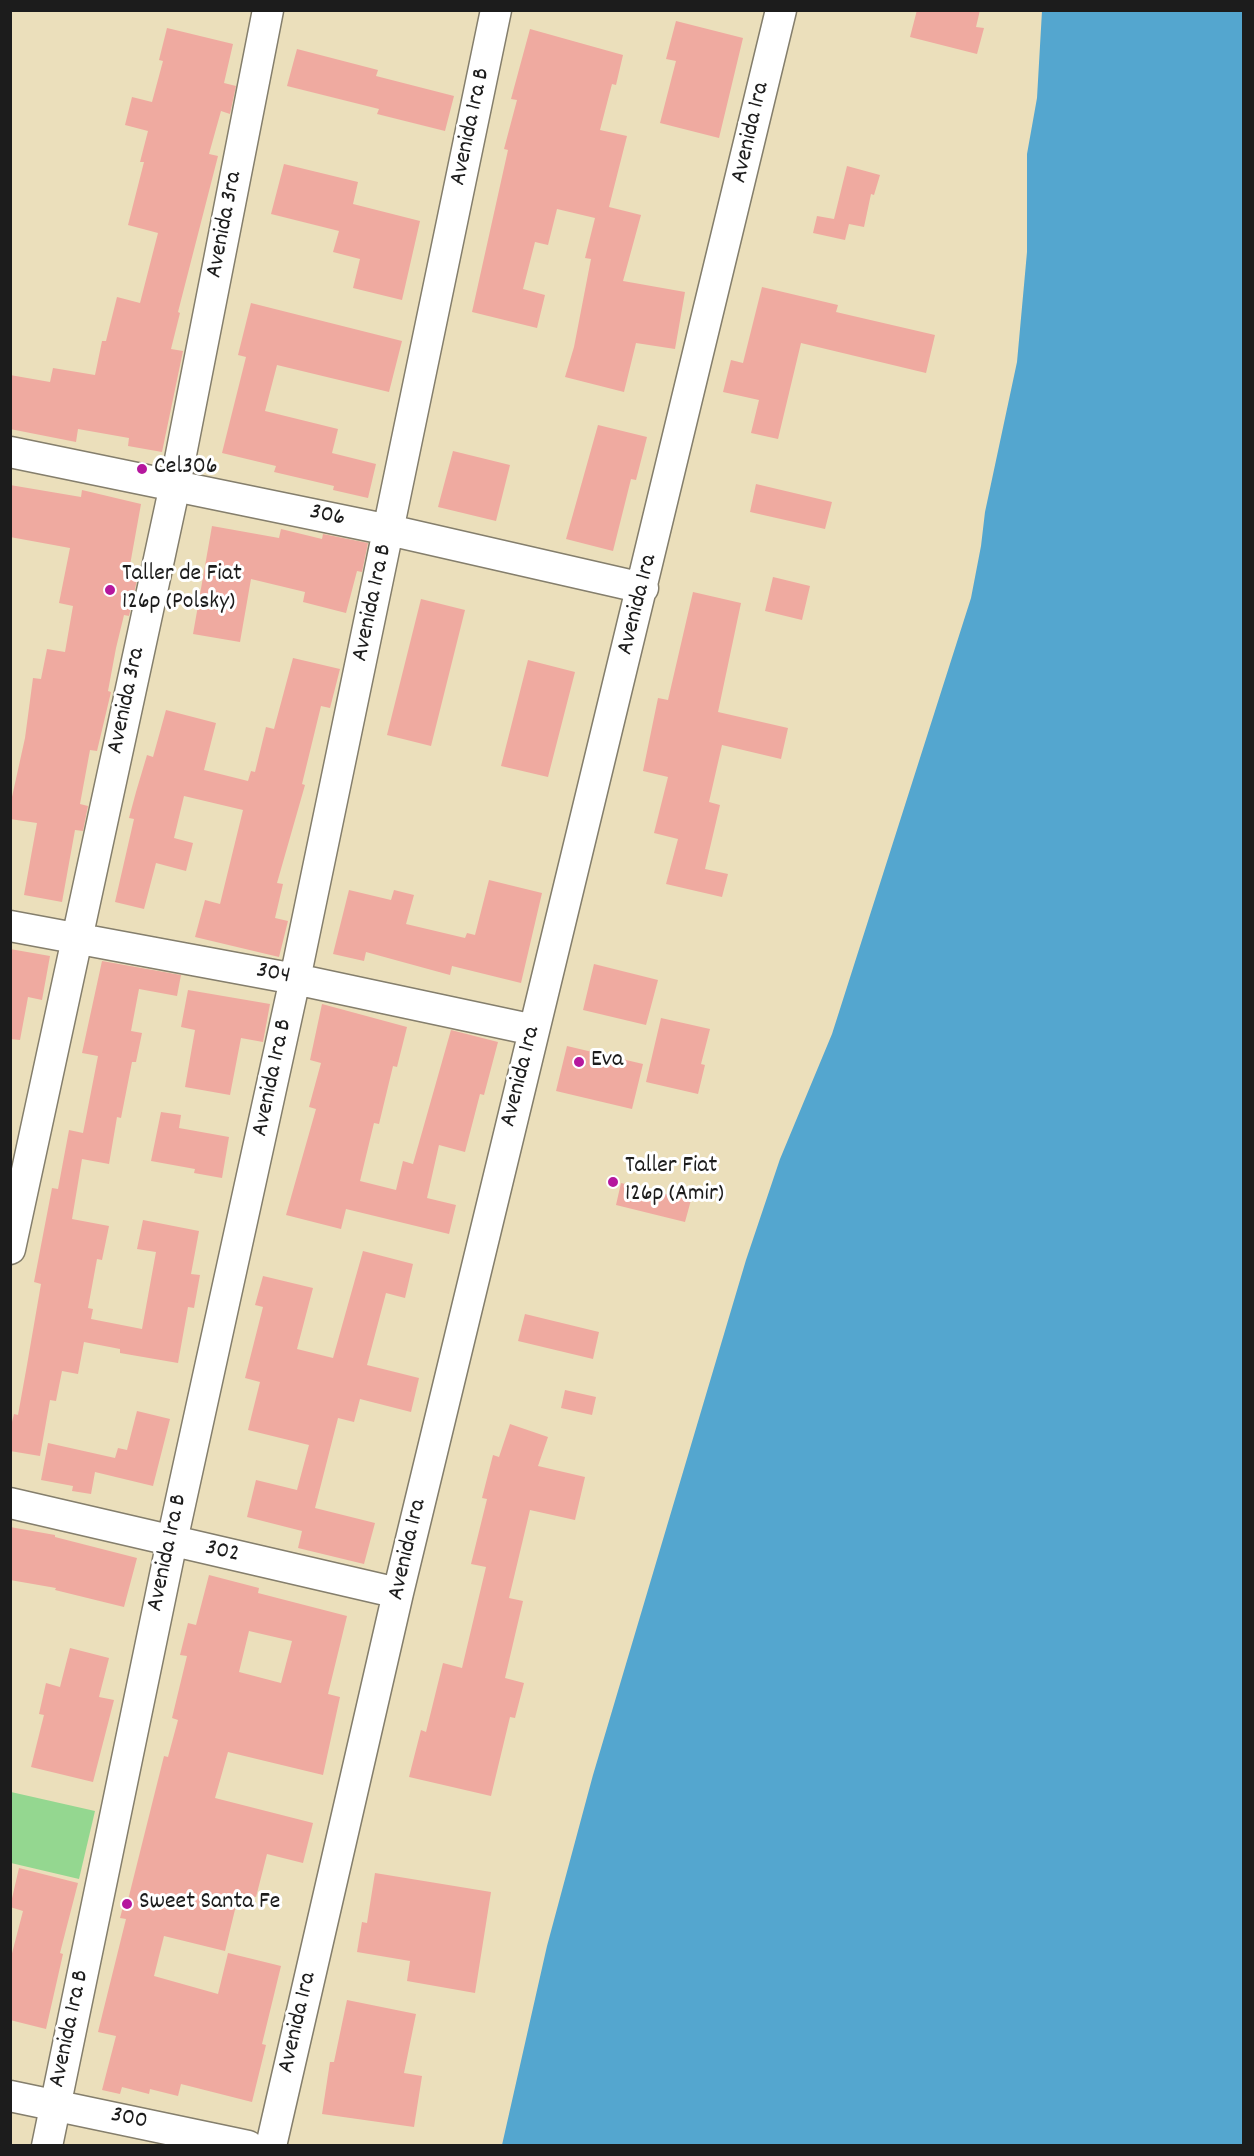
<!DOCTYPE html>
<html>
<head>
<meta charset="utf-8">
<style>
	body { margin:0 }
	#map { position:relative; width:1254px; height:2156px; overflow:hidden; background:#ebdfbb; font-family:Dekko,sans-serif }
	canvas { display:block }
	.frame { position:absolute; inset:0; border:12px solid #1c1c1c; pointer-events:none }
</style>
</head>
<body>
<div id="map">
<canvas width="1254" height="2156"></canvas>
<div class="frame"></div>
</div>
<script>
const ctx = document.querySelector('canvas').getContext('2d');
ctx.lineJoin = 'round';
function fill(path, color) { ctx.fillStyle = color; ctx.fill(path, 'evenodd'); }
function trace(path, color, width, dash) { ctx.strokeStyle = color; ctx.lineWidth = width; ctx.lineCap = dash ? 'butt' : 'round'; ctx.setLineDash(dash || []); ctx.stroke(path); }
function label(font, color, halo, rows, align = 'center') {
  ctx.font = font + ' Dekko,sans-serif'; ctx.lineWidth = 6; ctx.setLineDash([]); ctx.textBaseline = 'middle'; ctx.strokeStyle = halo; ctx.fillStyle = color; for (const [text, x, y, turn = 0] of rows) {
    ctx.save(); ctx.translate(x, y); ctx.rotate((+turn || 0) * Math.PI / 180); ctx.textAlign = isNaN(turn) ? turn : align; if (halo) ctx.strokeText(text, 0, 0); ctx.fillText(text, 0, 0); ctx.restore();
  }
}
fill(new Path2D(`
	M11,1792L95,1811L79,1879L11,1863Z`), '#94d790');
fill(new Path2D(`
	M1042,11H1243V2145H502L547,1946L593,1775L746,1260L780,1159L832,1034L971,598L981,546L985,512L1017,362L1027,252V154L1037,98Z`), '#54a6cf');
fill(new Path2D(`
	M917,10H980L976,27L984,28L977,54L910,37Z
	M676,21L743,38L719,138L660,123L676,61L666,59Z
	M167,28L233,44L224,83L236,86L230,114L221,111L209,154L218,156L178,312L180,313L171,349L183,351L162,452L128,446L129,438L78,429L76,442L10,429V375L50,382L53,368L95,375L102,341H106L117,297L140,303L158,233L128,225L144,162H140L148,131L125,125L132,97L152,102L163,61L159,60Z
	M530,29L623,55L616,85L612,84L600,130L627,136L609,207L641,215L623,281L685,292L675,349L636,343L624,392L565,377L574,347L591,259L585,258L595,218L557,209L548,245L535,242L523,289L545,295L537,328L472,312L508,150L504,149L517,100L511,99Z
	M297,49L378,70L376,76L454,96L445,131L377,114L379,109L287,86Z
	M284,164L358,182L353,204L420,221L402,300L353,288L360,259L333,252L339,231L271,214Z
	M847,166L880,175L874,195L871,194L864,227L849,224L845,240L813,233L817,216L834,219Z
	M762,287L838,305L836,312L935,335L926,373L801,343L778,439L751,433L759,400L723,392L731,360L743,363Z
	M251,303L402,341L389,392L277,365L265,411L338,429L332,453L376,464L368,498L333,490L334,486L274,472L276,466L222,453L246,357L238,355Z
	M598,425L647,437L636,480L631,479L613,551L566,539Z
	M453,451L510,465L496,521L438,507Z
	M756,484L832,502L825,529L750,512Z
	M10,485L81,497L82,490L141,504L130,565L140,566L129,616L124,615L116,648L108,691L111,692L97,751L90,750L80,804L88,806L83,831L75,830L62,902L24,895L37,823L10,819V806L25,738L33,678L41,679L47,649L65,652L73,606L59,603L70,548L10,537Z
	M212,526L279,538L281,529L322,539L323,534L368,543L362,572L357,571L346,613L303,602L305,592L251,579L240,642L193,634Z
	M773,577L810,586L802,620L765,611Z
	M693,592L741,603L718,712L788,728L781,759L722,745L709,802L720,805L705,869L728,874L722,897L666,884L678,839L654,833L668,777L643,771L658,698L668,700Z
	M421,599L465,610L431,746L387,735Z
	M293,658L340,669L330,708L321,706L302,784L305,785L277,883L283,884L275,918L288,921L279,957L195,937L205,900L220,904L243,810L184,796L174,838L193,843L186,871L156,863L144,909L115,902L134,819L129,818L136,792L147,755L153,757L166,710L216,723L204,770L248,781L251,771L255,772L266,727L274,729Z
	M528,660L575,672L548,777L501,766Z
	M489,880L542,893L521,983L452,966L450,975L366,952L364,961L333,954L349,890L391,900L394,890L414,895L406,924L465,938L467,933L475,935Z
	M10,949L50,956L42,1000L28,997L20,1040L10,1039Z
	M102,961L181,975L177,996L139,989L131,1031L142,1033L136,1062H132L121,1118L117,1117L109,1164L82,1159L72,1219L109,1226L102,1260L97,1259L88,1308L93,1309L91,1319L142,1329L156,1252L137,1249L143,1220L199,1231L191,1274L200,1275L194,1308L188,1307L178,1363L120,1353V1349L84,1342L78,1374L62,1371L56,1401L50,1400L40,1456L10,1451V1430L14,1414L18,1415L27,1365L41,1284L34,1282L52,1188L58,1189L69,1130L83,1133L98,1056L82,1053Z
	M594,964L658,980L646,1025L583,1010Z
	M188,990L270,1004L263,1042L241,1038L230,1095L185,1087L195,1030L181,1027Z
	M322,1004L407,1027L397,1067L393,1066L379,1124L374,1123L360,1181L396,1190L403,1161L413,1164L451,1030L498,1042L484,1095L480,1094L465,1152L439,1145L427,1198L456,1205L449,1234L346,1209L341,1229L286,1215L316,1109L309,1107L321,1063L310,1060Z
	M661,1018L710,1029L701,1064L705,1065L698,1094L646,1082Z
	M567,1046L643,1064L632,1109L556,1091Z
	M161,1112L181,1115L179,1128L229,1137L222,1178L194,1173L195,1169L151,1161Z
	M621,1183L691,1200L685,1222L616,1205Z
	M363,1251L413,1264L405,1298L386,1293L367,1365L419,1378L411,1412L360,1399L354,1422L338,1418L315,1508L375,1523L364,1564L298,1548L302,1531L247,1517L256,1480L297,1490L309,1445L248,1430L260,1382L245,1378L263,1307L255,1305L263,1276L313,1288L297,1349L333,1358Z
	M525,1314L599,1332L593,1359L518,1341Z
	M565,1390L596,1397L592,1415L561,1408Z
	M137,1411L170,1419L153,1486L95,1472L91,1494L72,1491L73,1486L41,1480L48,1443L115,1458L118,1448L127,1450Z
	M510,1424L548,1437L538,1466L585,1477L575,1520L530,1510L509,1598L523,1601L505,1678L524,1683L515,1718L510,1717L491,1796L409,1777L421,1730L426,1732L443,1663L462,1668L486,1567L471,1564L487,1499L482,1498L493,1455L499,1457Z
	M10,1527L55,1535V1537L137,1558L124,1607L55,1590L56,1588L10,1580Z
	M209,1575L259,1588L258,1593L347,1616L328,1694L340,1697L323,1775L228,1752L215,1798L313,1823L303,1863L267,1854L256,1897L239,1893L225,1951L164,1936L154,1976L218,1994L228,1953L281,1966L262,2044L266,2045L252,2102L181,2084L178,2096L150,2089L149,2094L122,2087L120,2094L102,2090L116,2036L98,2032L126,1919L120,1918L125,1899L128,1900L164,1756L168,1757L178,1720L172,1718L187,1656L180,1655L188,1623L196,1625ZM249,1631L292,1641L281,1683L239,1672Z
	M70,1648L109,1658L99,1697L114,1700L93,1782L31,1767L44,1715L39,1714L46,1683L60,1687Z
	M19,1868L78,1883L60,1953L63,1954L46,2029L10,2020V1961L23,1911L10,1907Z
	M375,1873L491,1892L475,1993L407,1981L410,1961L357,1952L362,1922L367,1923Z
	M347,2000L416,2014L404,2073L422,2076L414,2127L322,2114L330,2062H334Z`), '#efaaa0');
const minor = new Path2D(`
	M10,452L389,530L643,588
	M10,926L295,979L534,1030
	M10,1249L175,485L268,10
	M10,1503L398,1593
	M10,2096L248,2146
	M47,2146L172,1541L295,979L496,10
	M271,2146L398,1593L781,10`);
trace(minor, '#847e6c', 33);
trace(minor, '#fff', 30);
for (const [x, y, r, color] of [
	[142,469,6,"#b5179e"],
	[110,590,6,"#b5179e"],
	[579,1062,6,"#b5179e"],
	[613,1182,6,"#b5179e"],
	[127,1904,6,"#b5179e"]
]) { const dot = new Path2D(); dot.arc(x, y, r, 0, 2 * Math.PI); ctx.fillStyle = color; ctx.fill(dot); trace(dot, '#fff', 2); }
label('24px', '#1c1c1c', '#fff', [
	["Avenida 1ra B",472,127,-78],
	["Avenida 1ra",752,133,-77],
	["Avenida 3ra",226,225,-79],
	["306",327,517,12],
	["Avenida 1ra B",374,603,-78],
	["Avenida 1ra",639,605,-76],
	["Avenida 3ra",128,701,-78],
	["304",273,975,11],
	["Avenida 1ra",522,1077,-76],
	["Avenida 1ra B",274,1078,-78],
	["Avenida 1ra",409,1550,-77],
	["Avenida 1ra B",169,1553,-78],
	["302",222,1553,13],
	["Avenida 1ra",299,2023,-77],
	["Avenida 1ra B",71,2029,-78],
	["300",129,2120,12]
]);
label('24px', '#1c1c1c', '#fff', [
	["Cel306",154,469],
	["Taller de Fiat",122,576],
	["126p (Polsky)",122,604],
	["Eva",591,1062],
	["Taller Fiat",625,1168],
	["126p (Amir)",625,1196],
	["Sweet Santa Fe",139,1904]
], 'left');
</script>
</body>
</html>
